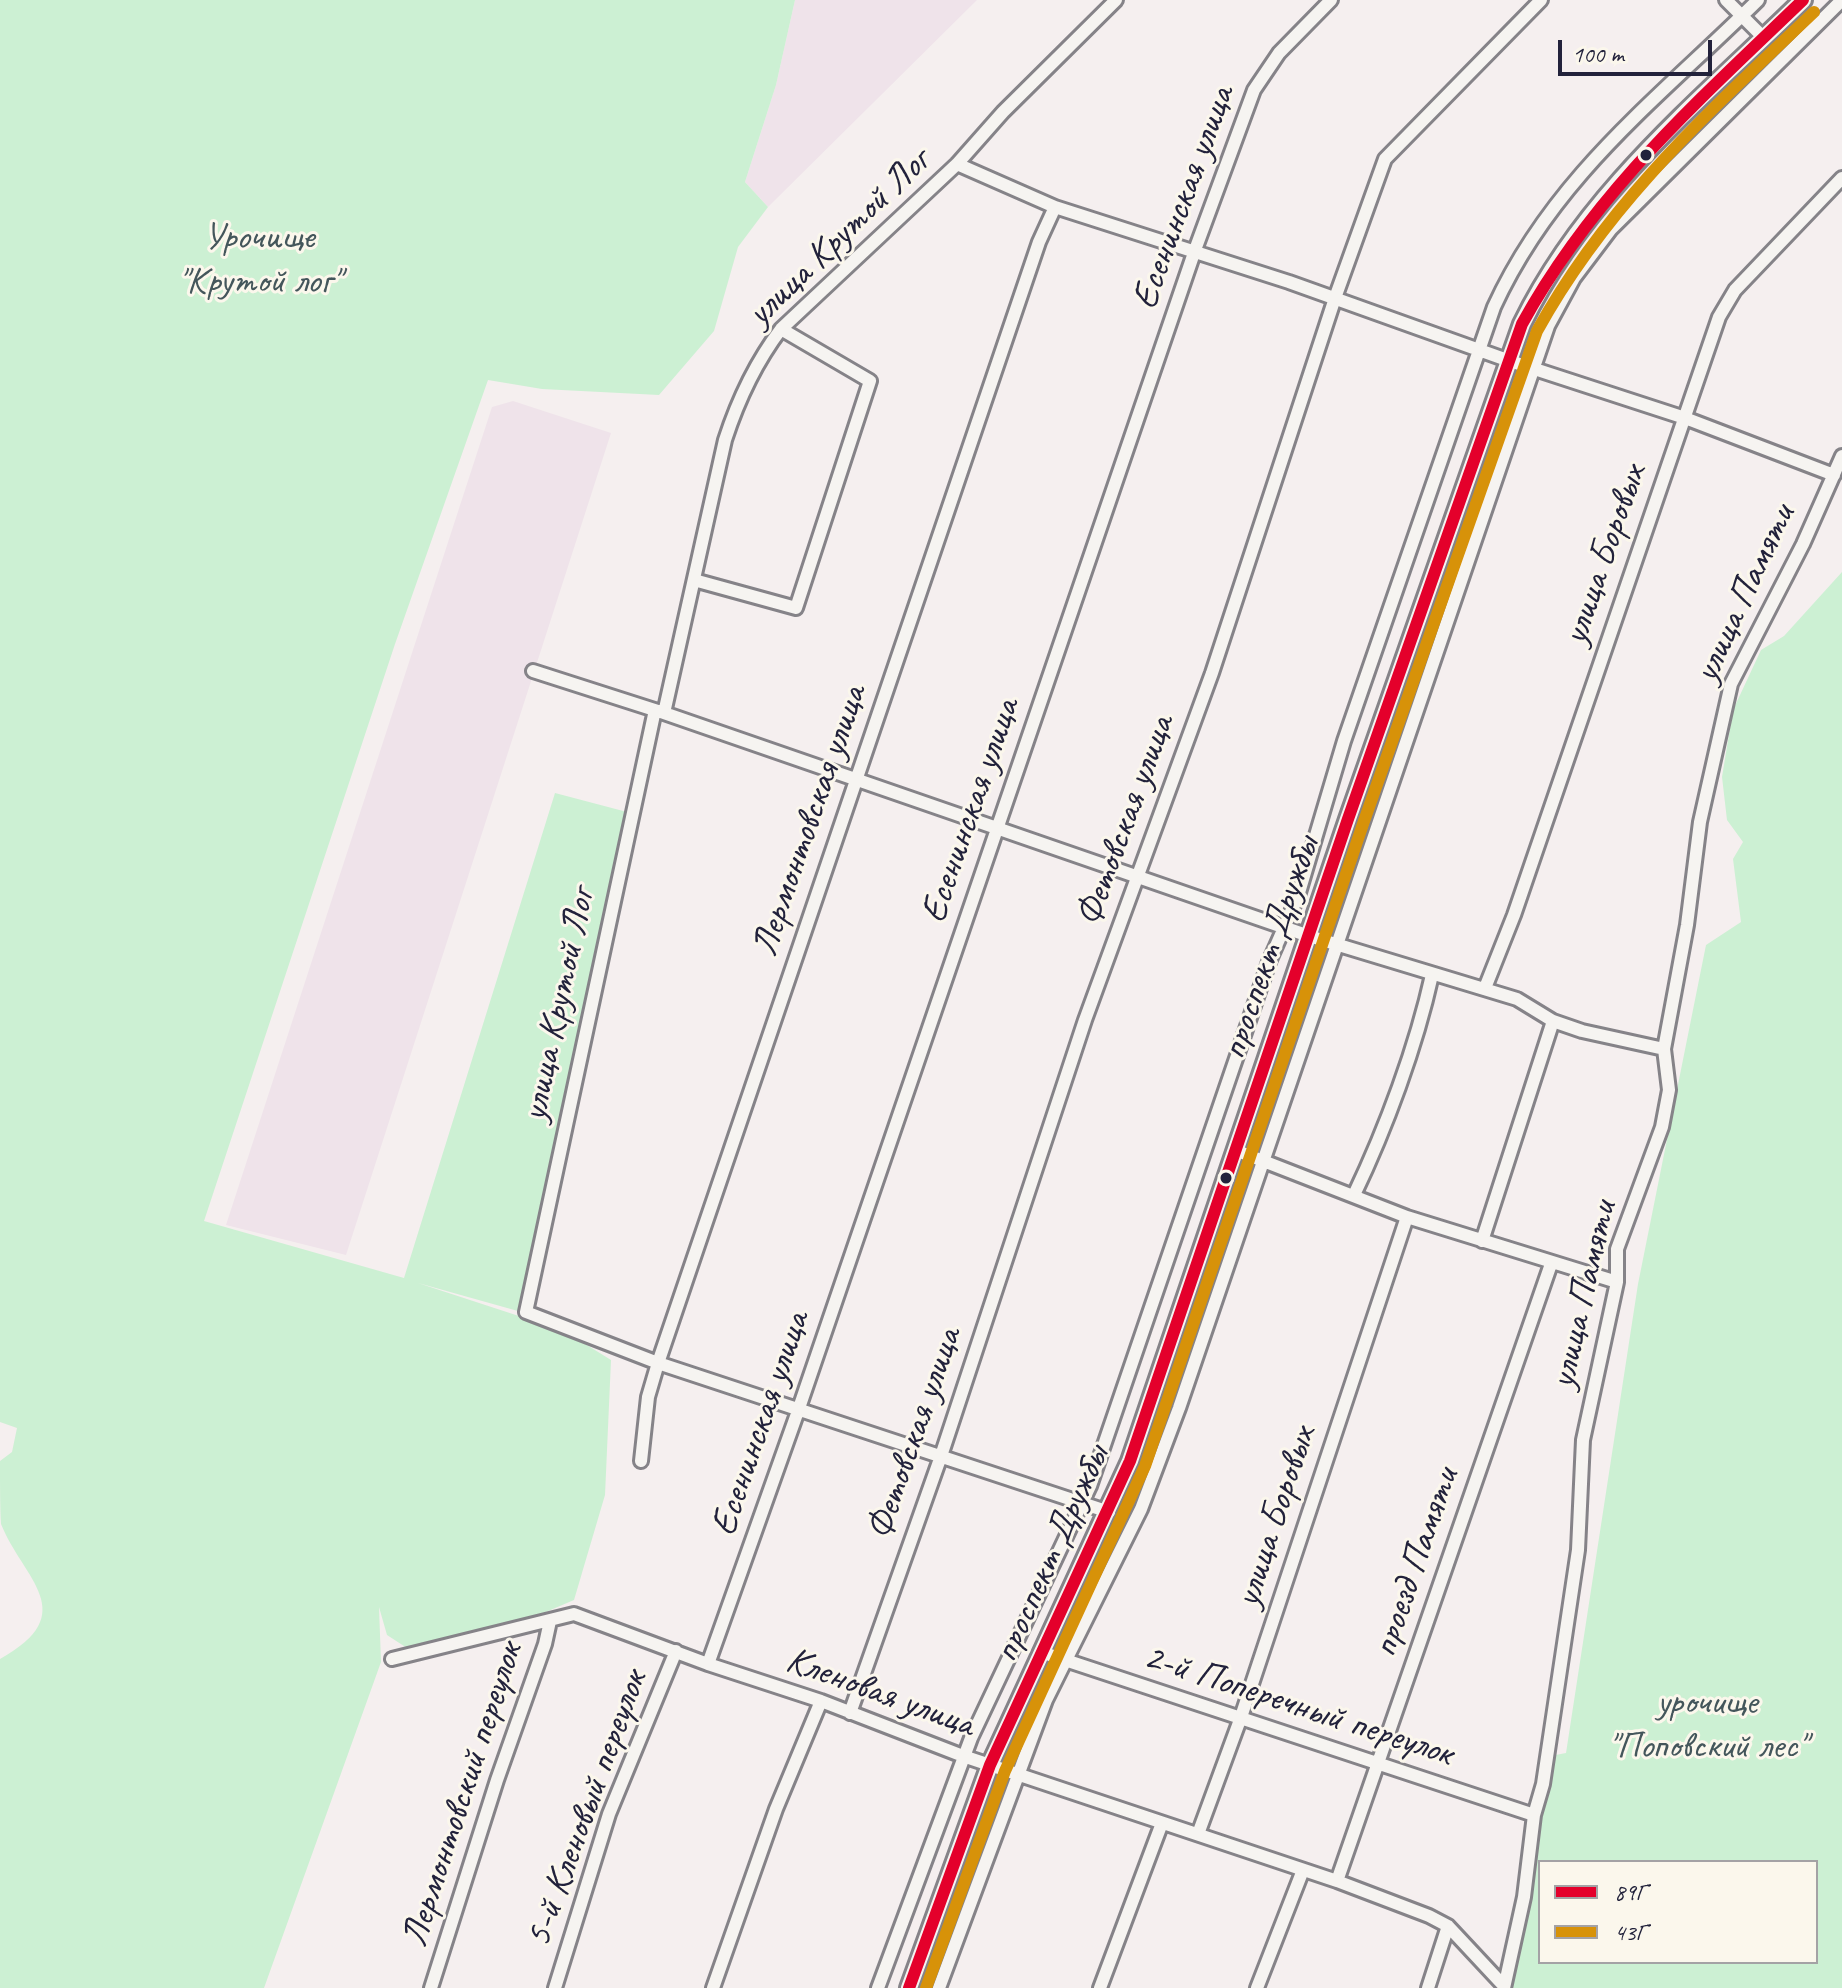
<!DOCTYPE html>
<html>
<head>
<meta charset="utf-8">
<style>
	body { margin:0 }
	#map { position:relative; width:1842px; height:1988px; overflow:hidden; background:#f5efef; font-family:Caveat,sans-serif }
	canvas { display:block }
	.legend { position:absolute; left:1538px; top:1860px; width:280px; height:104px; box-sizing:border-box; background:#fbf7ec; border:2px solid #a4a2a5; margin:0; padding:10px 14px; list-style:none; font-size:24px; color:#22223b }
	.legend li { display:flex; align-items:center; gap:16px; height:40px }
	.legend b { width:40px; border:2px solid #a4a2a5 }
	.scale { position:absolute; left:1558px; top:40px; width:154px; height:36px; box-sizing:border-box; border:4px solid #22223b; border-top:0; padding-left:10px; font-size:24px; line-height:28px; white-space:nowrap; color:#22223b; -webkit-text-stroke:6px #fbf7ec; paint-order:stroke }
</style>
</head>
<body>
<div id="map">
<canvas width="1842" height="1988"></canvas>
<ul class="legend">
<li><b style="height:10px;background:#e4002b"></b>89Г</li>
<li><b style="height:10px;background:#d79209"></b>43Г</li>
</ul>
<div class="scale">100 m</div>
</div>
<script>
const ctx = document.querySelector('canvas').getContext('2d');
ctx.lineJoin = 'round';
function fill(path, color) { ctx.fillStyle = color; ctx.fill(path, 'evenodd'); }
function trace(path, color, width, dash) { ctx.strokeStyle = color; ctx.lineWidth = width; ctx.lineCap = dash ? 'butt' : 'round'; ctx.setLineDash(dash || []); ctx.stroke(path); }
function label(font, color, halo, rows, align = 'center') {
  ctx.font = font + ' Caveat,sans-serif'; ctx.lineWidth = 6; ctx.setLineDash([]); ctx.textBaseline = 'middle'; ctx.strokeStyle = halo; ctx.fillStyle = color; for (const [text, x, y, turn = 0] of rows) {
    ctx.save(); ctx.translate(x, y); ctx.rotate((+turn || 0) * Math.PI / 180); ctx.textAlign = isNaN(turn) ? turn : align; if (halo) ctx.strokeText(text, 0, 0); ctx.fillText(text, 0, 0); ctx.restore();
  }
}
fill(new Path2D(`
	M795,0H977L768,207L745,182L776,85Z
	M513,401L611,433L346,1255L226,1225L492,407Z`), '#efe3ea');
fill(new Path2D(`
	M0,0H795L776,85L745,182L768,207L738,247L714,331L659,395L542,389L488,380L395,644L204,1221L404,1278L555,793L627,812L525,1313L418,1283L525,1318L582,1342L611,1360L605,1495L574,1600L534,1617L407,1648L387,1635L379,1607L381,1662L264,1988H0V1659C83,1613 23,1579 1,1524C0,1508 0,1479 0,1461L12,1452L17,1428L0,1422Z
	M1842,572V1988H1507L1545,1757L1566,1753L1638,1284L1706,945L1741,922L1733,859L1743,842L1727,820L1722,777L1733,710L1761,650L1784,636ZM1540,1862H1816V1962H1540Z`), '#ccf0d3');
const street = new Path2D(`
	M1726,0L1764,38
	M957,164L1055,207L1289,282L1507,360L1685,418L1834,475
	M694,580L796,608L870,381L781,329
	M533,671L664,713L1309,936L1517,999L1553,1021L1582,1031L1664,1049
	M655,710L526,1312L658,1363L1109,1512
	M664,713L725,440C738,400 756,362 781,329L957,164L1003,112L1116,0
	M1485,988L1514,915L1719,317L1735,290L1842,178
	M1235,1150L1407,1217L1617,1282
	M1354,1195C1386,1128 1416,1047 1432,975
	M1482,1241L1553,1021
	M641,1461L648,1397L658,1363L1039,242L1055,207
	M1044,1653L1534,1815
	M392,1659L574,1614L708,1664L821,1701L963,1756L1337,1881L1429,1916L1448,1926L1504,1986
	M708,1664L798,1411L1195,250L1254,90L1279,53L1331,0
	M850,1713L941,1456L1085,1020L1212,673L1335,298L1385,159L1541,0
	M1198,1834L1241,1717L1407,1217
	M1337,1881L1551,1264
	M431,1988L497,1780L545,1644L550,1621
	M555,1988L609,1814L676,1651
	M713,1988L776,1809L821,1701
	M878,1988L971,1738L1090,1486L1269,962L1298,896L1344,741L1494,307C1554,176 1658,99 1758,0
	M939,1988L1046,1700L1141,1509L1179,1408L1548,326L1574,278L1611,229L1842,0
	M1100,1988L1162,1823
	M1257,1988L1303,1870
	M1428,1988L1448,1926
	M1504,1988L1524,1897L1534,1815L1543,1784L1578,1550L1583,1440L1617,1282V1249L1662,1127L1669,1090L1664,1049L1687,925L1700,822L1731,684L1803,544L1842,456`);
const secondary = new Path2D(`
	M909,1988L990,1765L1130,1461L1348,819L1522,324C1586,192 1700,101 1803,0`);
trace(street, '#858388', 18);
trace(secondary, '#858388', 22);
trace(street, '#f6f4f1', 12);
trace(secondary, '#f6f4f1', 16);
trace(new Path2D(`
	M909,1988L990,1765L1130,1461L1348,819L1522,324C1594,193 1697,102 1803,0`), '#e4002b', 12);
trace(new Path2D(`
	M926,1988L1005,1771L1145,1466L1363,824L1537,331C1608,202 1709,112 1814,12`), '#d79209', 12);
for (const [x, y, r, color] of [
	[1646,155,7,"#22223b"],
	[1226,1178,7,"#22223b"]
]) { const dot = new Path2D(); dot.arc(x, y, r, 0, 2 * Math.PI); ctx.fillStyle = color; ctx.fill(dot); trace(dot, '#fbf7ec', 3); }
label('38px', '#22223b', '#fbf7ec', [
	["Есенинская улица",1184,198,-70],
	["улица Крутой Лог",839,238,-44],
	["улица Боровых",1605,555,-71],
	["улица Памяти",1745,594,-65],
	["Есенинская улица",971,811,-71],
	["Лермонтовская улица",810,821,-71],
	["Фетовская улица",1126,821,-70],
	["проспект Дружбы",1271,948,-71],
	["улица Крутой Лог",559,1005,-78],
	["улица Памяти",1584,1295,-77],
	["Есенинская улица",761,1424,-71],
	["Фетовская улица",915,1434,-71],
	["улица Боровых",1276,1517,-72],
	["проспект Дружбы",1052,1554,-66],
	["проезд Памяти",1416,1563,-71],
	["Кленовая улица",880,1693,20],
	["2-й Поперечный переулок",1298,1706,18],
	["Лермонтовский переулок",463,1795,-72],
	["5-й Кленовый переулок",587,1809,-70]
]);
label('38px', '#44565b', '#fbf7ec', [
	["Урочище",259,238],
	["\"Крутой лог\"",259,282],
	["урочище",1707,1703],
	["\"Поповский лес\"",1707,1747]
]);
</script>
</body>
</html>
